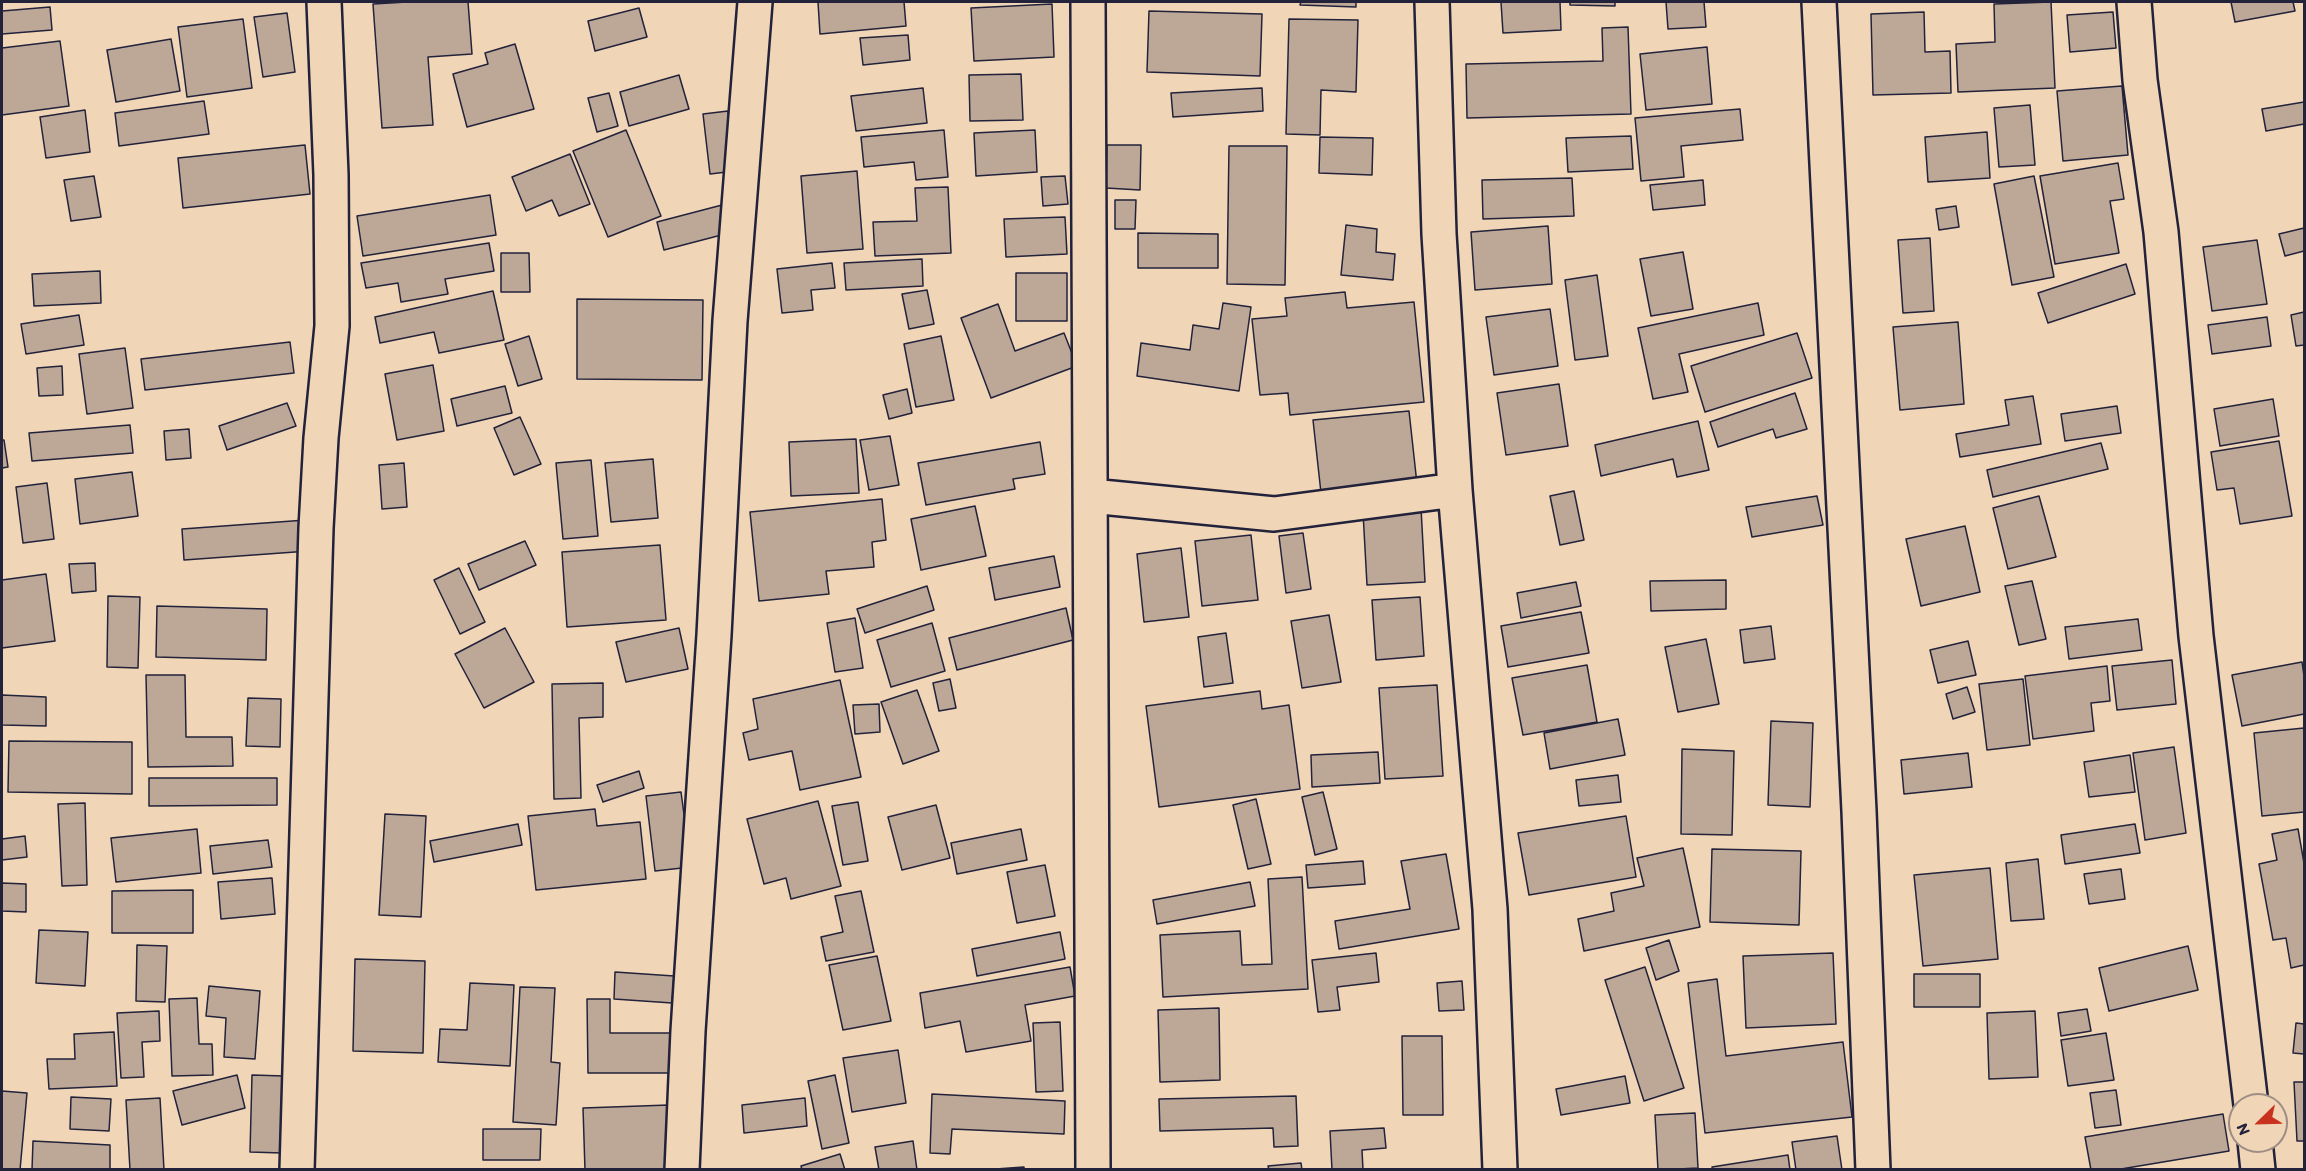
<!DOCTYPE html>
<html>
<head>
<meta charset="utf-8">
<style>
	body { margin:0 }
	#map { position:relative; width:2306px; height:1171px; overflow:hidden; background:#f0d5b7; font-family:Itim,sans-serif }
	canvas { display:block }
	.frame { position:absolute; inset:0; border:3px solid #22223b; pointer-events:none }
	.north { position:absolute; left:2228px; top:1093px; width:60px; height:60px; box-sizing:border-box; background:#f0d5b7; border:2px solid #9e8d85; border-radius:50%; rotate:247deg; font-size:16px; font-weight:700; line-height:24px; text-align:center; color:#22223b }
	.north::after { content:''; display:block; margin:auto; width:21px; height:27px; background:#c8321e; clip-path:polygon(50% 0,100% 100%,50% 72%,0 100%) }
</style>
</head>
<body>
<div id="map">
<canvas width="2306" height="1171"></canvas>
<div class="frame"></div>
<div class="north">N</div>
</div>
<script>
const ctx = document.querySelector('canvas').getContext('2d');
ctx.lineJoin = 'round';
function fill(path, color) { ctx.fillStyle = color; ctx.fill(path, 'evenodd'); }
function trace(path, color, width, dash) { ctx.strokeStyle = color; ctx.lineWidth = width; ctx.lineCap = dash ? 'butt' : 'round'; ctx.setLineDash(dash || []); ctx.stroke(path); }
const building = new Path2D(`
	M407,2H468L472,54L428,57L433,125L382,128L373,4Z
	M818,2H904L906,26L820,34Z
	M1301,2H1356V7L1300,5Z
	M1501,2H1560L1561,30L1503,33Z
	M1570,2H1615V6L1570,5Z
	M1666,2H1704L1706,27L1668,29Z
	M2051,2L2055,88L1958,92L1956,44L1995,42L1994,4Z
	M2231,2H2293L2295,11L2235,22Z
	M1052,4L1054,57L974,61L971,8Z
	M50,7L52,30L2,34V11Z
	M639,8L647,37L595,51L588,21Z
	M1149,11L1262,14L1260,76L1147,72Z
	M1924,12L1925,52L1950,51L1951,93L1873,95L1871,14Z
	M2113,12L2116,48L2070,52L2067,15Z
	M287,13L295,72L263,77L254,17Z
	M243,19L252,88L187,97L178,27Z
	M1289,19L1358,20L1356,92L1321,90L1320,135L1286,134Z
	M1628,27L1631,114L1467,118L1466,64L1603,61L1602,28Z
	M908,35L910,60L863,65L860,38Z
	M171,39L180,91L116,102L107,50Z
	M60,41L69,106L2,115V48Z
	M515,44L534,109L467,127L453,74L488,64L485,53Z
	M1707,47L1712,104L1646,110L1640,54Z
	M1021,74L1023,120L970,121L969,75Z
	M679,75L689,109L629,126L620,92Z
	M2122,86L2128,155L2063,161L2057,91Z
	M923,88L927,123L856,131L851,96Z
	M1262,88L1263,111L1173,117L1171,93Z
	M609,93L618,126L597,132L588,98Z
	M204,101L209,134L119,146L115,113Z
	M2304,102V124L2266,131L2262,109Z
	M2030,105L2035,165L1999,167L1994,108Z
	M1740,109L1743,140L1681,146L1684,177L1641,181L1635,118Z
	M85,110L90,152L46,158L40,117Z
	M728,111L735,171L710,174L703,114Z
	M626,130L661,216L608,237L573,151Z
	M944,130L948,177L916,180L914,162L864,167L861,137Z
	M1035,130L1037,172L976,176L974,133Z
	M1987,132L1990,178L1928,182L1925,137Z
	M1631,136L1633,169L1568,172L1566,138Z
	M1320,137L1373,138L1372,175L1319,173Z
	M305,145L310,194L183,208L178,158Z
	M1107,145H1141L1140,190L1106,188Z
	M1229,146H1287L1285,285L1227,284Z
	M570,154L590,204L559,216L552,200L526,211L512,177Z
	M2118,163L2124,199L2110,201L2119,253L2055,264L2040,176Z
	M857,171L863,249L807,253L801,176Z
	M94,176L101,217L71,221L64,180Z
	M1065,176L1068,204L1043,206L1041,177Z
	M2034,176L2054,277L2012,285L1994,184Z
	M1572,178L1574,216L1483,219L1482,180Z
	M1703,180L1705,205L1653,210L1650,185Z
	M948,187L951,253L875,256L873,222L917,221L915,188Z
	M490,195L496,235L363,256L357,216Z
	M1115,200H1136L1135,229H1115Z
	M722,205L729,233L664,250L657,222Z
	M1956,206L1959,227L1939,230L1936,209Z
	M1065,217L1067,254L1006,257L1004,219Z
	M1346,225L1377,229L1376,252L1395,254L1393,280L1341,275Z
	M1548,226L1552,284L1475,290L1471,232Z
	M2304,228V251L2285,256L2279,234Z
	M1138,233L1218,234V268H1138Z
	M1930,238L1934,311L1903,313L1898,240Z
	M2257,240L2267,304L2212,311L2203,247Z
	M489,243L494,271L445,279L448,294L401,302L398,283L366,288L361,263Z
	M1683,252L1693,309L1651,316L1640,259Z
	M501,253H529L530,292H501Z
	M922,259L923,286L846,290L844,263Z
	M832,263L835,288L811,290L813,310L782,313L777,269Z
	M2126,264L2135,294L2048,323L2038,293Z
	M100,271L101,303L34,306L32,274Z
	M1016,273H1067V321H1016Z
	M1597,275L1608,356L1575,360L1565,280Z
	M927,290L934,324L909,329L902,294Z
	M493,291L504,340L439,353L434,332L380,343L375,317Z
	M1345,292L1347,308L1414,302L1424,402L1290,415L1288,393L1260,395L1252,319L1287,316L1285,298Z
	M577,299L703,300L702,380L577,379Z
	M1223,303L1251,307L1239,391L1137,376L1141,343L1190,350L1193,325L1219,329Z
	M1758,303L1764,335L1679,354L1688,392L1653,399L1638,328Z
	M998,304L1015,351L1064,333L1077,366L991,398L961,318Z
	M1550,309L1558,366L1494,375L1486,317Z
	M2304,312V345L2296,346L2291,315Z
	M79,315L84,345L26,354L21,324Z
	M2267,317L2271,346L2212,354L2208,325Z
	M1958,322L1964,404L1900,410L1893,327Z
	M1797,333L1812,378L1705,412L1691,366Z
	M529,336L542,379L518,386L505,344Z
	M941,336L954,400L916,407L904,344Z
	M290,342L294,373L145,390L141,359Z
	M125,348L133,408L87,414L79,354Z
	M433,365L444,431L397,440L385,374Z
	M62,366L63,395L39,396L37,368Z
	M1559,384L1568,446L1506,455L1497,393Z
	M505,386L512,413L457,426L451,399Z
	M907,389L912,413L889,419L883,395Z
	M1795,393L1807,429L1776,438L1773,429L1718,447L1710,422Z
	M2033,396L2041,444L1960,457L1956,434L2009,425L2005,400Z
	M2273,399L2279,436L2220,446L2214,409Z
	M287,403L296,426L227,450L219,426Z
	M2117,406L2121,433L2065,441L2061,414Z
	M1409,411L1417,484L1321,493L1313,420Z
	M520,417L541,464L514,475L494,428Z
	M1698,421L1709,470L1677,477L1673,459L1601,476L1595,445Z
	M130,425L133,453L32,461L29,433Z
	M189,429L191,458L166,460L164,431Z
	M890,436L899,485L869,490L860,440Z
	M856,439L859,493L791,496L789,442Z
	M2,440H4L8,467L2,468Z
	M2279,441L2292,516L2240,524L2234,488L2217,490L2211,452Z
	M1040,442L1045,474L1013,479L1015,489L926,505L918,463Z
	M2101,443L2108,469L1993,497L1987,470Z
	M653,459L658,518L611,522L605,463Z
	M591,460L598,536L563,539L556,463Z
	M404,463L407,507L382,509L379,465Z
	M132,472L138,516L80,524L75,479Z
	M47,483L54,539L23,543L16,487Z
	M1574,491L1584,540L1560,545L1550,496Z
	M1817,496L1823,525L1752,537L1746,507Z
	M2039,496L2056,557L2008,569L1993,508Z
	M882,499L886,540L872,542L874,567L826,571L829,594L759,601L750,512Z
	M975,506L986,556L921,570L911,519Z
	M1421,508L1425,582L1367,585L1363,512Z
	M306,520L309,551L184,560L182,529Z
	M1965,526L1980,592L1921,606L1906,539Z
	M1303,533L1311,589L1286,593L1279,536Z
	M1251,535L1258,600L1202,606L1195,541Z
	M525,541L536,565L479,590L468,564Z
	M660,545L666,620L567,627L562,552Z
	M1181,548L1189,617L1144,622L1137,554Z
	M1054,556L1060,587L995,600L989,568Z
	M95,563L96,591L72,593L69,564Z
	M459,568L485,622L460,634L434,580Z
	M46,574L55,641L2,648V580Z
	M1726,580V609L1651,611L1650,581Z
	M2032,581L2046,639L2019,645L2005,586Z
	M1576,582L1581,606L1521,618L1517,593Z
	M927,586L934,610L865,633L857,609Z
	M108,596L140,597L138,668L107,667Z
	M1420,597L1424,656L1376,660L1372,600Z
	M157,606L267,609L266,660L156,657Z
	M1066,608L1073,640L957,670L949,638Z
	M1581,612L1589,653L1508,667L1501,626Z
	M1329,615L1341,682L1302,688L1291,621Z
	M855,618L863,668L835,672L827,623Z
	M2138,619L2142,650L2069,659L2065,627Z
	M932,623L945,671L891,687L877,640Z
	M1771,626L1775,659L1744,663L1740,630Z
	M505,628L534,682L484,708L455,654Z
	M679,628L688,669L626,682L616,642Z
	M1226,633L1233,683L1204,687L1198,637Z
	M1706,639L1719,704L1678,712L1665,647Z
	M1968,641L1976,675L1938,683L1930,650Z
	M2172,660L2176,704L2117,710L2112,666Z
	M2302,662L2304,676V714L2242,726L2232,675Z
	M1587,665L1597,722L1523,735L1512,678Z
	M2107,666L2110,701L2091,703L2094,731L2033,739L2025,676Z
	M146,675H185L186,737H232L233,766L148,767Z
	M950,679L956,708L939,711L933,683Z
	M2023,679L2030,745L1987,750L1979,684Z
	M840,680L861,777L800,790L792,751L749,760L743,733L758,729L753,699Z
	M603,683V717L579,718L581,798L554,799L552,684Z
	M1437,685L1443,776L1385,779L1379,688Z
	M1967,687L1975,712L1953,719L1946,694Z
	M917,690L939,751L903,764L881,702Z
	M1260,691L1262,709L1289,705L1300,789L1159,807L1146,706Z
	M2,695L46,697V726L2,725Z
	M248,698L281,699L280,747L246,746Z
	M879,704L880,732L855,734L853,705Z
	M1618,719L1625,755L1550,769L1544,733Z
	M1771,721L1813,723L1810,807L1768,805Z
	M2304,728V812L2262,816L2254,733Z
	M9,741L132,742V794L8,792Z
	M2174,747L2186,833L2145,840L2133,753Z
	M1682,749L1734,751L1732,835L1681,834Z
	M1378,752L1380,783L1312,787L1311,755Z
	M1968,753L1972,787L1904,794L1901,760Z
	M2130,755L2135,792L2089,797L2084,762Z
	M639,771L644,788L603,802L597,785Z
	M1618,775L1621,802L1579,806L1576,780Z
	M149,778H277V805L149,806Z
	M681,792L691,867L655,871L646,796Z
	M1323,792L1337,849L1315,855L1302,797Z
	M1256,799L1271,864L1248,869L1233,805Z
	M818,801L841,886L791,899L786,878L764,884L747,819Z
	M858,802L868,861L843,865L832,806Z
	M85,803L87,885L62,886L58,804Z
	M936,805L950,858L902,870L888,817Z
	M595,809L597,826L640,822L646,879L536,890L528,816Z
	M385,814L426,816L421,917L379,915Z
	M1626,816L1636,877L1529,895L1518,833Z
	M518,824L522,845L434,862L430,841Z
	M2135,824L2140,853L2065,864L2061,835Z
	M197,829L201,873L116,882L111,838Z
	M1021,829L1027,860L957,874L951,843Z
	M2298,829L2304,863V965L2291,968L2286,938L2273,940L2259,864L2277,860L2272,834Z
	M25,836L27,857L2,860V839Z
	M268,840L272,867L213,874L210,846Z
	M1683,848L1700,927L1584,951L1578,919L1614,911L1611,893L1644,886L1637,858Z
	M1712,849L1801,851L1799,925L1710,922Z
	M1446,854L1459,929L1339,949L1335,921L1410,909L1401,861Z
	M2038,859L2044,919L2011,921L2006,863Z
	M1363,861L1365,884L1308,888L1306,865Z
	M1045,865L1055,916L1017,923L1007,872Z
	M1990,868L1998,959L1923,966L1914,875Z
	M2121,869L2125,899L2089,904L2084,874Z
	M1302,877L1308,989L1163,997L1160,935L1240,931L1242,965L1272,964L1268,879Z
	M272,878L275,914L221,919L218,882Z
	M1250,882L1255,906L1157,924L1153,900Z
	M2,883L26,884V912L2,911Z
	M193,890V933H112V891Z
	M861,891L874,952L826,961L821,937L843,932L835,896Z
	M39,930L88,932L85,986L36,983Z
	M1060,932L1065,959L977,976L972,949Z
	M1669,940L1679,971L1656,980L1646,948Z
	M137,945L167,946L165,1002L136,1001Z
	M2188,946L2198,990L2109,1011L2099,968Z
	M1376,953L1379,982L1337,987L1340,1010L1318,1012L1312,960Z
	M1833,953L1836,1024L1746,1028L1743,956Z
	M877,956L891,1021L843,1030L829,965Z
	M355,959L425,961L423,1053L353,1051Z
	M1070,967L1075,996L1025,1005L1031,1041L966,1052L960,1021L925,1028L920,993Z
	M1645,967L1684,1088L1644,1101L1605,980Z
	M615,972L674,976L672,1003L614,999Z
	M1914,974H1980V1007H1914Z
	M1717,979L1726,1056L1843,1042L1852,1117L1705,1133L1688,983Z
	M1462,981L1464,1010L1439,1011L1437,983Z
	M470,983L514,985L510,1066L438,1062L440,1029L467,1030Z
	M209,986L260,991L255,1059L224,1057L226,1018L206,1016Z
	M520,987L555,988L551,1062L560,1063L556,1125L513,1122Z
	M197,998L199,1044H212L213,1075L172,1076L169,999Z
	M587,999H610V1033H677L678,1073H588Z
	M1219,1008L1220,1080L1160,1082L1158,1010Z
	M2087,1009L2091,1031L2061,1036L2058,1013Z
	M159,1011L160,1041L142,1042L144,1077L121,1078L117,1013Z
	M2035,1011L2038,1077L1989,1079L1987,1013Z
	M1060,1022L1063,1091L1036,1092L1033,1023Z
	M2296,1023L2304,1024V1054L2293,1053Z
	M114,1032L117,1086L49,1089L47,1059H75L74,1034Z
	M2106,1033L2114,1080L2068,1086L2061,1040Z
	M1402,1036H1442L1443,1115H1403Z
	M898,1050L906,1103L852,1112L843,1058Z
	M237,1075L245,1108L182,1125L173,1091Z
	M252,1075L284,1076L282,1153L250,1152Z
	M835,1075L849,1143L822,1149L808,1081Z
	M1625,1076L1630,1103L1561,1115L1556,1089Z
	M2294,1082H2304V1141H2297Z
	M2116,1090L2121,1125L2095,1128L2090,1093Z
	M2,1091L27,1093L20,1170H2Z
	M932,1094L1065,1101L1064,1134L952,1129L950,1154L930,1153Z
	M1296,1096L1298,1146L1274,1147L1273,1128L1160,1131L1159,1099Z
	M71,1097L111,1099L109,1131L70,1129Z
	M160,1098L164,1170H130L126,1100Z
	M805,1098L807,1126L744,1133L742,1105Z
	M669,1105L671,1170H585L583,1108Z
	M1695,1113L1698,1168L1658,1170L1655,1115Z
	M2223,1114L2229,1151L2115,1170H2091L2085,1137Z
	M1384,1128L1386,1148L1362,1150L1363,1170H1332L1330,1131Z
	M483,1129H541L540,1160H483Z
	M1837,1136L1842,1170H1796L1792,1142Z
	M33,1141L110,1145V1170H32Z
	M913,1141L917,1170H879L875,1147Z
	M840,1154L845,1170H802L801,1166Z
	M1788,1155L1790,1170H1713L1712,1167Z
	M1301,1163L1302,1170H1269L1268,1166Z
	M1024,1167V1170H981Z`);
fill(building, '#bda898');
trace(building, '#22223b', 1.5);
const minor = new Path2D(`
	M1088,2L1093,1170
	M1432,2L1439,234L1455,490L1490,909L1500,1170
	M1819,2L1859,811L1873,1170
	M2134,2L2140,80L2161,232L2196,636L2251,1105
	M1091,496L1274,514L1455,490
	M2255,1141L2258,1170
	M297,1170L316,528L321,438L332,326L331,175L324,2
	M682,1170L688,1031L714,635L730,321L755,2`);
trace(minor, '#22223b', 38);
trace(minor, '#f0d5b7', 33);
</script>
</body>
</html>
